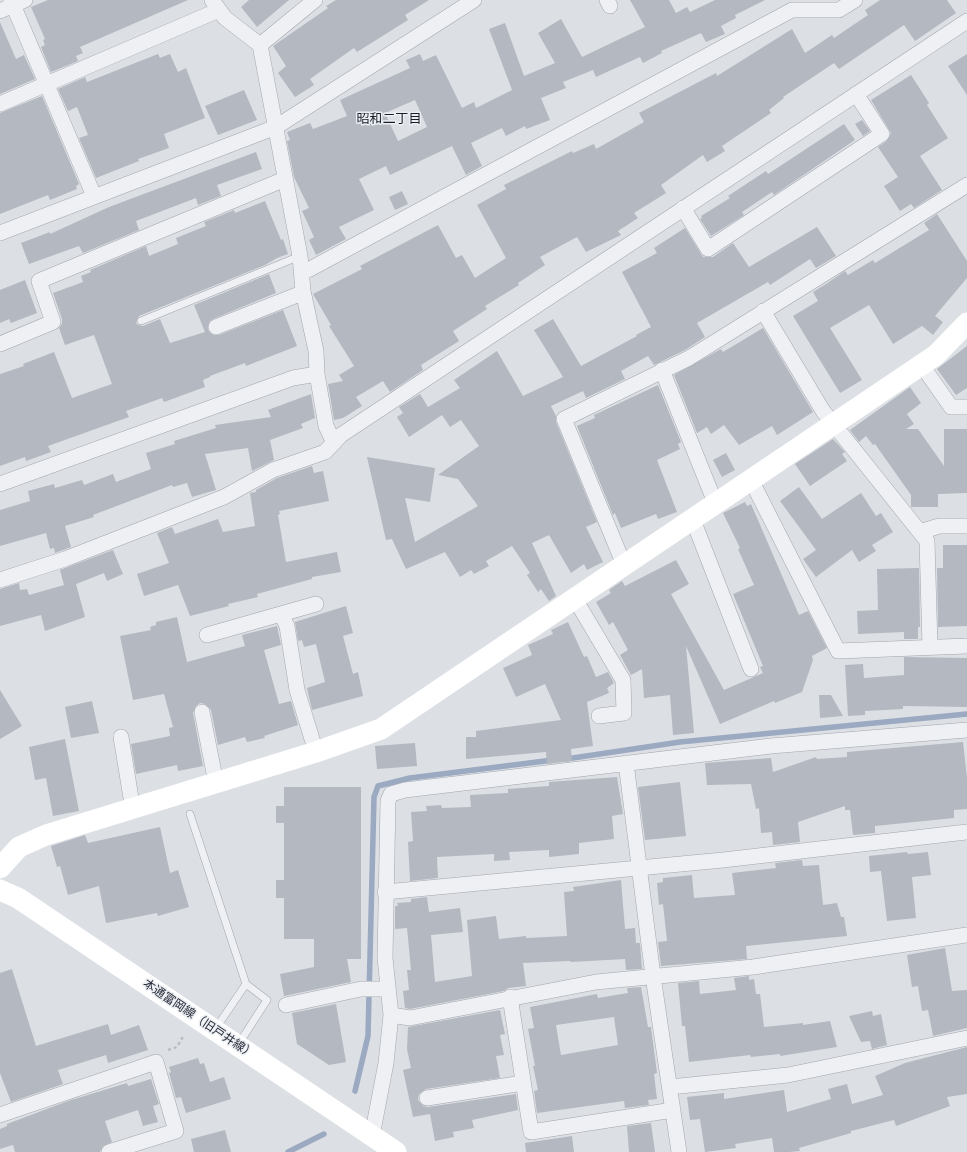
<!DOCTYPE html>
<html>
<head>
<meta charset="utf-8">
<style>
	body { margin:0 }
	canvas { display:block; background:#dcdfe4 }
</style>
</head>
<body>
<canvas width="967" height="1152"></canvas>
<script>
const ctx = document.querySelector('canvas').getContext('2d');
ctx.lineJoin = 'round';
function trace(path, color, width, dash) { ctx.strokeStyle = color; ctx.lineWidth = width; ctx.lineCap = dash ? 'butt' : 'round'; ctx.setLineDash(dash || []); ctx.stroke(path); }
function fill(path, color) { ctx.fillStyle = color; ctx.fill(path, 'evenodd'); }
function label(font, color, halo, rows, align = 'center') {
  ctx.font = font + ' "Asap Condensed","Noto Sans JP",sans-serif'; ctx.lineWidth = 3; ctx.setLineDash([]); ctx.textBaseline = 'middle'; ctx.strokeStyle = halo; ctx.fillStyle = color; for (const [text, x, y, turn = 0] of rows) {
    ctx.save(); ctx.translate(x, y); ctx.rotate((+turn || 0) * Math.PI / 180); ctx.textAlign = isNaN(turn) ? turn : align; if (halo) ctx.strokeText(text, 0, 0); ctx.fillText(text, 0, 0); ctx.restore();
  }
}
trace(new Path2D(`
	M566,759L680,742L967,714
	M355,1091L368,1036L374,797L378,786L410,778L553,760
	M288,1152L324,1134`), '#9ba9c1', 5.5);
fill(new Path2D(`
	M48,0H188L80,47L83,53L76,56L78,61L51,72L41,47L45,45L43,40L45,39L31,7Z
	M249,0H289L257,27L241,7Z
	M336,0H429L405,15L408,20L357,52L354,48L310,79L314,85L295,97L278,73L286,66L273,46L328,8L326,6Z
	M630,0H669L676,13L687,7L690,12L715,0H765L735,15L736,18L721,26L725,34L706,42L701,33L661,51L662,53L643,63L640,57L596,77L593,70L563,82L566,88L541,98L550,120L526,129L525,126L506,136L502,128L471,143L482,166L466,175L452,146L390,175L386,166L359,179L374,210L339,227L346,239L316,255L309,240L314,237L302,211L309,208L294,177L287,141L290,140L287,132L310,123L313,129L347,116L340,100L410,68L406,60L420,54L423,61L436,55L462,108L474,102L476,108L512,90L489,29L505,23L524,76L555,63L538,33L561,19L582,57L645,27ZM415,100L427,127L398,141L385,113Z
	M880,0H947L956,13L915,41L904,25L839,69L834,63L783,97L784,98L769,110L771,113L722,146L725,151L707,162L703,155L661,185L666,193L634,213L638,218L618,231L621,235L586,252L577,237L540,257L545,265L518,283L519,285L485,306L487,309L453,331L459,341L421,365L423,370L390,392L383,381L356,397L362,406L343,418L334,420L328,384L343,381L339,375L354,366L329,326L331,325L313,294L362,269L360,266L438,225L456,258L462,255L475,278L506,258L477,205L506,189L504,185L572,151L573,153L594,144L596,149L644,122L639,113L716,73L717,76L792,29L805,53L832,35L834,38L868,15L865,10Z
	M0,22L16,59L24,55L35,79L0,94Z
	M158,54L160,58L170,54L178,72L186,68L205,118L164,134L169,148L138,159L139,161L96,178L79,138L88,135L77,107L68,111L58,89L85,77L87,82Z
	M967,54V95L948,66Z
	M911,75L929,103L927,105L948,138L920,156L942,190L914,208L911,204L900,211L884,186L898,177L878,147L887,141L891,133L871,100Z
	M244,90L257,120L218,135L205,106Z
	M42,96L79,184L76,186L77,189L50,200L48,195L0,214V113Z
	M862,120L870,131L863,136L855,124Z
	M844,124L855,140L774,195L772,192L742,212L744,215L711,236L700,219L702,218L701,216L730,198L728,196L766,171L768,174Z
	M256,152L262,169L217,185L221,196L198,205L196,198L136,221L139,230L83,253L79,246L29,264L21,243L50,232V234L109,207Z
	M402,191L408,204L395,210L389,197Z
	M265,201L281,240L283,239L288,254L277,258L265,265L139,316L136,323L138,325L143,326L160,319L170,343L205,332L194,305L269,274L276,293L213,319L209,322L208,330L211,334L219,335L283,310L297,346L246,366L245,363L210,376V377L203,380L205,387L164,402L162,398L126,411L129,417L48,446L51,452L26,461L25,457L0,466V374L24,366L23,364L54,352L72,398L112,384L94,335L65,345L59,328L62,324V319L53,293L83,282L81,276L91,272L90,270L146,246L149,256L178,244L176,238L206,226L204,222L227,213L234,210L235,213Z
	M937,214L967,261V278L935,316L943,322L933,335L922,326L893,344L869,305L830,328L862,380L840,393L793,316L818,301L813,292L826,284L845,271L848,275L873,260L875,263L929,230L924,223Z
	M817,227L836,256L816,268L810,259L770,285L768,282L697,323L705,337L685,350L654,365L648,356L621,371L625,379L586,398L583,391L551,406L556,416V422L597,522L586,527L603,562L587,570L584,564L571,573L549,535L532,543L556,596L549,601L541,589L538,592L527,575L530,573L512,546L486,561L489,566L474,574L471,570L460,577L445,552L406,569L392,539L386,540L367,457L435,468L430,502L405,498L415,542L478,506L458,479L438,475L479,446L461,420L450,427L442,415L409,437L397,417L403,413L399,407L420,394L428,407L460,388L454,380L497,351L523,396L563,377L534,330L553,319L581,366L637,336L636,335L651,327L622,272L657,253L654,248L685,228L703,257H713L733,243L749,267Z
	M25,280L37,313L11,323L9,319L0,323V290Z
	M763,328L813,412L777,435L772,426L739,445L724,425L711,434L707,427L697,433L674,375L721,349L723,352Z
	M967,346V388L956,395L937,369Z
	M658,385L681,442L678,444L680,449L657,460L677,512L658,519L656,514L621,528L615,513L613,515L577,426L595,418L594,415Z
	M910,387L921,403L907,414L914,424L906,429H918L944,466V429H967V493L938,494V507H911V495L875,444L873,445L866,436L859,442L850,430Z
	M311,394L315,418L301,424L303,428L270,440L274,460L252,471L248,448L205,454L216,490L192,497L187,483L173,487L172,485L93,515L94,517L65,526L71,547L55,553L54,548L50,549L46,533L0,546V510L30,501L28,491L54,484L55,488L82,480L84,485L113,474L116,482L151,469L146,453L175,444L174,441L216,428L215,425L271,417L268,410Z
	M833,439L845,452L842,454L847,461L810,486L795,464Z
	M726,453L735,470L722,477L713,460Z
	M312,466L314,473L323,471L329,501L279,511L280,514L278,515L286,562L337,552L341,572L312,577V579L257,594L258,597L228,604L229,606L190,616L178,585L144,596L137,574L169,563L157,533L172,527L175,534L218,519L223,532L255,526L250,493L256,492V490L277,478Z
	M799,487L822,519L861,493L876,516L881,513L893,532L872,545L876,551L859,562L852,550L816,577L803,559L816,550L780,501Z
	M745,502L747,506L751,504L799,615L808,611L827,648L812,656L813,660L802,692L775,703L774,701L720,724L686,646L694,733L673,735L670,695L644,698L642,669L631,675L620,655L628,650L613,622L609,625L596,602L611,593L609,590L622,581L625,586L676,560L689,584L671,594L724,690L763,673L760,667L763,666L733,594L754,585L738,549L740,548L723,513Z
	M943,545H967V626L938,627L937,568H943Z
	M113,550L123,574L107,581L104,573L76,584L85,617L45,631L41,615L0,626V589L19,583L20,590L27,589L29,595L64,585L60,570Z
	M919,568L920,627H918V639H904V632L858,634L857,611L878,610L877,569Z
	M346,606L353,633L343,636L353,674L358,672L363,696L312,710L307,688L325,682L316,644L304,647L302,640L298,641L295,622Z
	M177,617L187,662L245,646L242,635L277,626L281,645L264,650L279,704L291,701L298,725L264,736L265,738L247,742L245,737L218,745L211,710L205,704L200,703L196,706L193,713L203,766L178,771L177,765L136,774L131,744L170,736L169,728L173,727L164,694L133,700L120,636L151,630L150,627L156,625V622Z
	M568,622L584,657L587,656L596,677L608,672L614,683L607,688L609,693L587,702L593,746L571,749L572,761L547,764L546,752L466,759V737H476V731L561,720L545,684L516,697L503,668L532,655L528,645L553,634L551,630Z
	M904,657L967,658V707L903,706V709L865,711V715L848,716L845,665L863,664L864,678L904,675Z
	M0,690L22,726L0,739Z
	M819,695H831L843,716L820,718Z
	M92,701L99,733L71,738L65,707Z
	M65,739L79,811L53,816L46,778L35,780L29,747Z
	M963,742L967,778V809L954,810V818L875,826V833L853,835L850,810H845V806L798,822L800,842L773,845L772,832L761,833L759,808L756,809L751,784L707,785L705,763L771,758L773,772L816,757L817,759L847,757V752Z
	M415,743L417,766L377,769L375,746Z
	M617,777L623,814L612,816L614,839L579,843V854L549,857V850L509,852L510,860L494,861V854L437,857L438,878L410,881L408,842L413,841L411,812L427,811L426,806L441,805L442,808L471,807L470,795L508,793V789L549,786V782Z
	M680,782L686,836L645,840L638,787Z
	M284,787H361V959H347L351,982L284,996L280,974L314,967V939H284V898H276V880H284V823H276V806H284Z
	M160,827L170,873L178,870L189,907L158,916L157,913L106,923L99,886L68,895L60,866L57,867L51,846L85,835L88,843Z
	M907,852L908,854L928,852L931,875L912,877L916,918L887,921L881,871L870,872L869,856Z
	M802,860L803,866L819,865L823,905L837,903L841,917H844L847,936L746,946L747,959L661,966L658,942L667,941L663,904L659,905L657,883L663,882V878L692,875L694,898L735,895L732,873L776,868L775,863Z
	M621,880L625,929L635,928L636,943H640L642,969L626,970L625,959L571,962L570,961L523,963L526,986L508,988L504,991L410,1009L405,1008L403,991L409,990L407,970H411L407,928L395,929V906H398L397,903L411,902V899L427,897L429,912L460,908L463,932L431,935L435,982L472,976L467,920L496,916L499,939L526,936V938L567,936L564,892L574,891L573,887Z
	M945,948L952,991L967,990V1028L933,1036L928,1010L922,1011L918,986L912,987L907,955Z
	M12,969L36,1046L108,1024L111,1035L139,1025L148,1050L108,1063L106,1055L58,1070L63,1084L11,1102L0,1073V973Z
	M749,976V980L754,979L756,994H760L764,1027L803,1023V1025L830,1021L837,1047L780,1056V1054L751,1057L750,1055L689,1062L685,1026H682L678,983L699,981L700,994L736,990L734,978Z
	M641,987L648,1027H651L657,1073L654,1074L657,1099L648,1100L649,1105L625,1108L624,1101L537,1113L534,1091L538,1090L533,1066H535L528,1029L534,1028L530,1007L597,994L598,998L628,993L627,988ZM614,1017L618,1045L561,1055L556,1025Z
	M336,1004L346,1062L329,1065L297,1044L292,1013Z
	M500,1010L505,1034L500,1035L504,1055L496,1056L500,1078L426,1089L419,1094L418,1100L423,1106L428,1107L516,1094L518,1110L472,1120L474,1128L453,1132L454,1137L435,1141L430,1114L413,1117L403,1070L411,1068L407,1049L408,1027Z
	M872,1011L873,1016L881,1014L887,1045L872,1049L870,1041L861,1042L849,1016Z
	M967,1047V1094L947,1097L950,1106L896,1126L894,1120L851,1131V1133L799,1148L800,1151L789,1152H774L772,1138L735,1144L736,1148L705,1152L700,1119L690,1120L687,1097L724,1093V1099L784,1090L787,1112L831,1099L828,1089L847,1084L852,1104L883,1095L875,1076L905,1063Z
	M198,1058L200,1064L204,1063L210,1082L224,1077L231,1099L186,1113L181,1097L176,1098L169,1073L171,1072L169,1067Z
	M151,1079L159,1104L153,1106L158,1122L143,1126L138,1110L105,1121L112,1142L103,1146L100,1152H15L13,1145L0,1149V1129L7,1126V1124L68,1101L127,1083L128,1086Z
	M651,1123L655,1152H629L627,1126Z
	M225,1130L231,1152H194L191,1139Z
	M572,1136L574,1152H526L525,1143Z`), '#b4b8c0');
const lane = new Path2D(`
	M141,321L300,256
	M190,814L246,984L267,1000L238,1045
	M216,1028L246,984`);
const street = new Path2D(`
	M11,0L94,196
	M212,0L225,18L260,45L300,256L303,291L316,351L317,374L326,426L334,443
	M607,0L610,6
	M0,11L25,0
	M260,45L315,0
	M0,104L219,10
	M683,208L708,249L882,134L856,94
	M0,233L276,127L474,0
	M302,272L310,269L792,10H839L855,0
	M763,311L823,411L927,541L930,647
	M216,327L297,295L303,291
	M0,344L53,322L39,281L285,179
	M921,364L951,407H967
	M662,370L716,505
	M751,480L838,651L967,646
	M0,484L293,378L317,374
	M693,520L751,669
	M920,532L939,526H967
	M624,565L564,419L689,358L967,185
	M0,580L65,559L224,497L273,470L325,452L341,435L967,21
	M575,599L623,680L624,713L599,716
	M281,614L287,626L297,690L316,752
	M207,635L316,604
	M202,712L214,773
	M121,737L131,798
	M626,763L653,976L679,1152
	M385,892L723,860L967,832
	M510,997L531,1132L673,1110
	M286,1005L361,989H388
	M391,1015L410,1018L596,982L753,967L967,935
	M670,1087L788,1075L967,1038
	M427,1098L523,1083
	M0,1115L156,1062L176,1131L109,1152
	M372,1136L386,1063L391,1015L385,958L388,801L391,794L405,790L771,746L967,730`);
trace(lane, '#a2a6ad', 8);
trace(street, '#a2a6ad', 16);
trace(new Path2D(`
	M168,1050L177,1047L184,1035`), '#bbbdc3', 2.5, [3, 3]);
trace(lane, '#eef0f3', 7);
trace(street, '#eef0f3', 15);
trace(new Path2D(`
	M0,868L19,847L46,835L316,752L381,729L936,355L967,323
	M0,890L18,898L396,1152`), '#fff', 21);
label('12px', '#282c39', '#ebeef2', [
	["本通富岡線（旧戸井線）",199,1019,34]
]);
label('13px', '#1a1e2a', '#ebeef2', [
	["昭和二丁目",389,119]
]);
</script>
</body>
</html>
